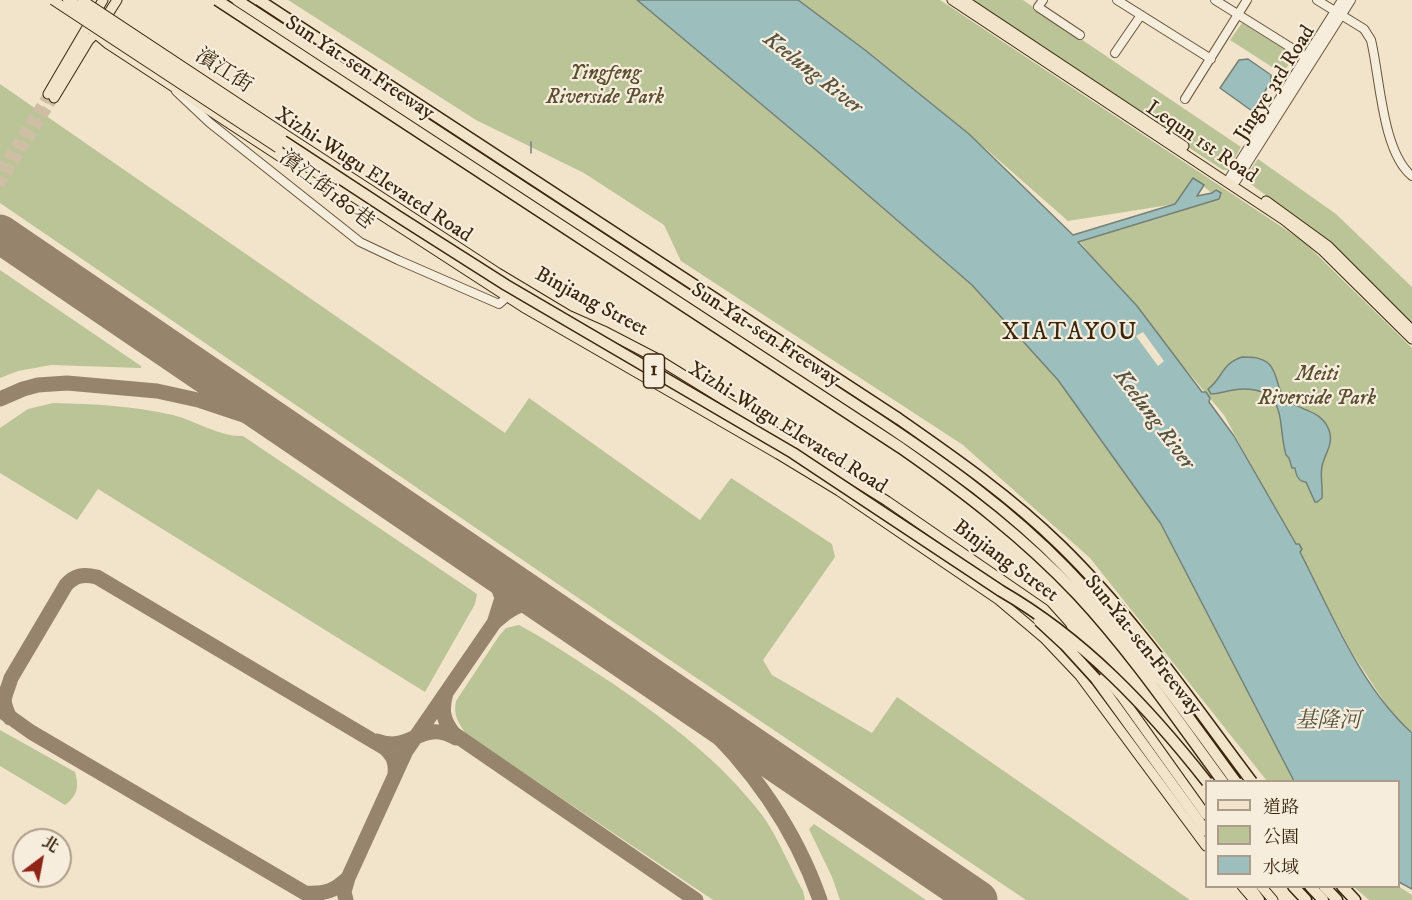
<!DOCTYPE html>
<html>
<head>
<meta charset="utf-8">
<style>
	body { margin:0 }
	#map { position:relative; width:1412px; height:900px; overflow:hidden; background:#f2e4ca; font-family:"IM FELL DW Pica","Noto Serif TC",serif }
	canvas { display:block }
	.legend { position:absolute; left:1205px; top:780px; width:195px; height:108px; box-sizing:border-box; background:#f7eddd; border:2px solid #ab9d8a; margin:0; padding:8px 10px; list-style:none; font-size:18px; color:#39260d }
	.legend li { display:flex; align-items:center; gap:12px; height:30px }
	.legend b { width:30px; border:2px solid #ab9d8a }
	.north { position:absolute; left:12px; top:828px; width:60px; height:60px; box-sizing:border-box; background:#f7eddd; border:2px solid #ab9d8a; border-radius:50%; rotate:32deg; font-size:16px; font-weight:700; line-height:24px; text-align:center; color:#39260d }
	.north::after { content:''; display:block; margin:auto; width:21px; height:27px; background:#8f2418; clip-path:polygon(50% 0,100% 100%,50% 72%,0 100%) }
</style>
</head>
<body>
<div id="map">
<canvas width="1412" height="900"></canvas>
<ul class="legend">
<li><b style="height:8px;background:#f2e4ca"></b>道路</li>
<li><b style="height:16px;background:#bac497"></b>公園</li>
<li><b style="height:16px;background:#9cbebd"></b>水域</li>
</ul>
<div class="north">北</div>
</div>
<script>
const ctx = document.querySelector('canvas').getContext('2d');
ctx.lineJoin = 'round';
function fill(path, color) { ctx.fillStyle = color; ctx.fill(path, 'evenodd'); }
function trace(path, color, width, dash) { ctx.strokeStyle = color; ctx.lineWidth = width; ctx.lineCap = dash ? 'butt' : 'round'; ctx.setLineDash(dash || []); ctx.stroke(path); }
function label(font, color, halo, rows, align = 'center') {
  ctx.font = font + ' "IM FELL DW Pica","Noto Serif TC",serif'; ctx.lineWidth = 4.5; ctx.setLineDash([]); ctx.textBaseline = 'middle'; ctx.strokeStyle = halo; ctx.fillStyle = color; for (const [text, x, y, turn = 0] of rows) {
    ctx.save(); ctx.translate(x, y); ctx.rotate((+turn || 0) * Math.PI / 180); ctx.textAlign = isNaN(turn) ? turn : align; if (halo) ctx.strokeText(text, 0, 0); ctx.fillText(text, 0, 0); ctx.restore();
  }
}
fill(new Path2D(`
	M288,0H637L816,150L972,285L1058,380L1161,524L1294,781H1267L1090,558L963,445L681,261L664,225L584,173L476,120Z
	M795,0H940L1303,241L1412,348V732L1395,718L1354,656L1224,415L1080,242L1218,198L1193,178L1175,204L1068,221L969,134Z
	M970,0H1023L1241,147L1228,170H1223L1200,155Z
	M1242,23L1294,55L1283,74L1230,40Z
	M0,84L505,433L529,398L700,520L731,478L832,544L835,557L763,660L772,675L872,733L897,697L1190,900H1026L612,621L0,203Z
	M1258,159L1336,214L1412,287V326L1323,238L1244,179Z
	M0,270L141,366V368L51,365L18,371L0,378Z
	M53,403C94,404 134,406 173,415C196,421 220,437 243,436L477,594L475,604L425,692L98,489L77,520L0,473V428L28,409Z
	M519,625C552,643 581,663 612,683C667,721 721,761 762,815C777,835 790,868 803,891L805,900H713L466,734C458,722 453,715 456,701L499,636L506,628Z
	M0,730L75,772C79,787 78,795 65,805L0,766Z
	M814,824L926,900H840L832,877L809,829Z
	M1398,886L1412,895V900H1369L1354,887Z`), '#bac497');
const water = new Path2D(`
	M637,0H798L865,50L969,134L1073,235L1175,204L1193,178L1204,185L1197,196L1212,193L1216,190L1221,193L1219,199L1078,242L1137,306L1202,392H1206L1210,398L1209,402L1234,436L1296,544H1299L1302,549L1300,552C1332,614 1360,686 1412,733V889L1399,882L1398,782L1294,781L1161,524L1058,380L972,285L816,150Z
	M1248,59L1271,75V82L1252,111L1220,88L1239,60Z
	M1242,357C1252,357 1261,357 1269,364C1279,374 1276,392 1288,401C1302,411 1321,410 1329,430C1334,444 1325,453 1322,466C1320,477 1323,488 1322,498L1317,502H1315L1306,482C1298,482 1296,475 1295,468H1292L1289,458L1286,455C1277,425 1289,389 1243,389C1231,389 1220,394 1211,394L1208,389C1223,378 1221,364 1242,357Z`);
fill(water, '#9cbebd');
trace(water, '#748177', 1.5);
fill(new Path2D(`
	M1143,332L1164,361L1158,366L1136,336Z`), '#f2e4ca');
trace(new Path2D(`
	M531,142V153`), '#748177', 1.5);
trace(new Path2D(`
	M0,399L23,389L38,385L67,383L157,391L198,400L246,416L326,456L494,576L502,598L495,620
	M446,693C441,710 443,721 454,734L696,900
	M3,712L31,732L317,900
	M10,718C0,697 5,699 11,678L66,585C75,575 83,574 97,577L385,748C394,757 396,762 395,775
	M377,741C410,754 421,718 456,738
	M306,893C326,894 334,891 348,878
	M346,900L344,892L348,878L406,751L494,623C505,613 515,605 530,603C573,629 617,654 659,682C671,691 682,702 693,712C749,764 795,828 820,900`), '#96856c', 15);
trace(new Path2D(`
	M0,234L978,900`), '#96856c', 39);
trace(new Path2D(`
	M0,170L48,94
	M0,185L54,98`), '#cdbea4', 9, [9, 4.5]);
const minor = new Path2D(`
	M1043,0L1038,7L1080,35
	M1117,0L1211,59
	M1215,0L1306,57
	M1317,0L1364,29L1371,40C1380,77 1382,152 1412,176
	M1115,53L1141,15
	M176,91L210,123L360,242L398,260L499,304L507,297
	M1185,99L1247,0
	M1230,184L1236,181L1351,0
	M1230,184V177L1233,172L1342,0`);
const major = new Path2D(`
	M952,0L1284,220L1323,251L1412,339
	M964,0L1184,146
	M89,28L108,44L282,158
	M48,94L103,0
	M54,98L89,40L96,33L117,0
	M283,133L498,273L568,315L604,331L656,358L887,501L1044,609L1062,629
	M278,148L523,307L778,454L839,491L999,600L1044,638L1080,676L1206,846
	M1266,201L1328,246L1412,330
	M1091,661L1121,696L1206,815
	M1242,886L1254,900
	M1261,886L1273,900`);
const highway = new Path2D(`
	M1096,679L1206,831
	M1249,886L1259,900
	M1293,886L1306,900
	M1310,886L1323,900
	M1324,886L1337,900
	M1342,886L1355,900`);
trace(minor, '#67563c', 10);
trace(major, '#39260d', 11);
trace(highway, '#39260d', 13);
trace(minor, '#f7eddd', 8);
trace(major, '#f2e4ca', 9);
trace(highway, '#f2e4ca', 10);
const majorBridge = new Path2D(`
	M53,0L278,148
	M82,0L283,133`);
const highwayBridge = new Path2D(`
	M68,0L399,217L506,285L793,453L1001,591C1084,639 1148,707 1207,782
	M217,0L901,448C964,492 1024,538 1077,594C1131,652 1176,718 1223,782
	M237,0L879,420C945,464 1010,510 1065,567C1129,633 1182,708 1236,782
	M259,0L899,419C955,458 1011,497 1060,545C1133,616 1191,701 1252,782
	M1039,621L1065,645L1096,679`);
trace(majorBridge, '#39260d', 11, []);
trace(highwayBridge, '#39260d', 13, []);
trace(majorBridge, '#f2e4ca', 9);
trace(highwayBridge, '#f2e4ca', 10);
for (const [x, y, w] of [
	[654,371,21]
]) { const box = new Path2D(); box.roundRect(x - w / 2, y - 17, w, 34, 4.5); ctx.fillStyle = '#f7eddd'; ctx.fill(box); trace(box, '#39260d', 1.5); }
label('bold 20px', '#39260d', null, [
	["1",654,371]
]);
label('21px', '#39260d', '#f7eddd', [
	["Sun Yat-sen Freeway",359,69,33],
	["濱江街",223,72,33],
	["Jingye 3rd Road",1276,84,-58],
	["Lequn 1st Road",1201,143,34],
	["Xizhi-Wugu Elevated Road",373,176,33],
	["濱江街180巷",326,191,38],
	["Binjiang Street",591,303,28],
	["Sun Yat-sen Freeway",765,336,33],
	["Xizhi-Wugu Elevated Road",787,429,32],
	["Binjiang Street",1005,562,36],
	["Sun Yat-sen Freeway",1142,646,51]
]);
label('italic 21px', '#594e30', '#f7eddd', [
	["Yingfeng",605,75],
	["Riverside Park",605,99],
	["Meiti",1317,376],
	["Riverside Park",1317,400]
]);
label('italic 22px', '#575442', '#f7eddd', [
	["Keelung River",812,74,38],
	["Keelung River",1153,420,53],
	["基隆河",1328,722]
]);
ctx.letterSpacing = '1.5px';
label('24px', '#39260d', '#f7eddd', [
	["XIATAYOU",1070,334]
]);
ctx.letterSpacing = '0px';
</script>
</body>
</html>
